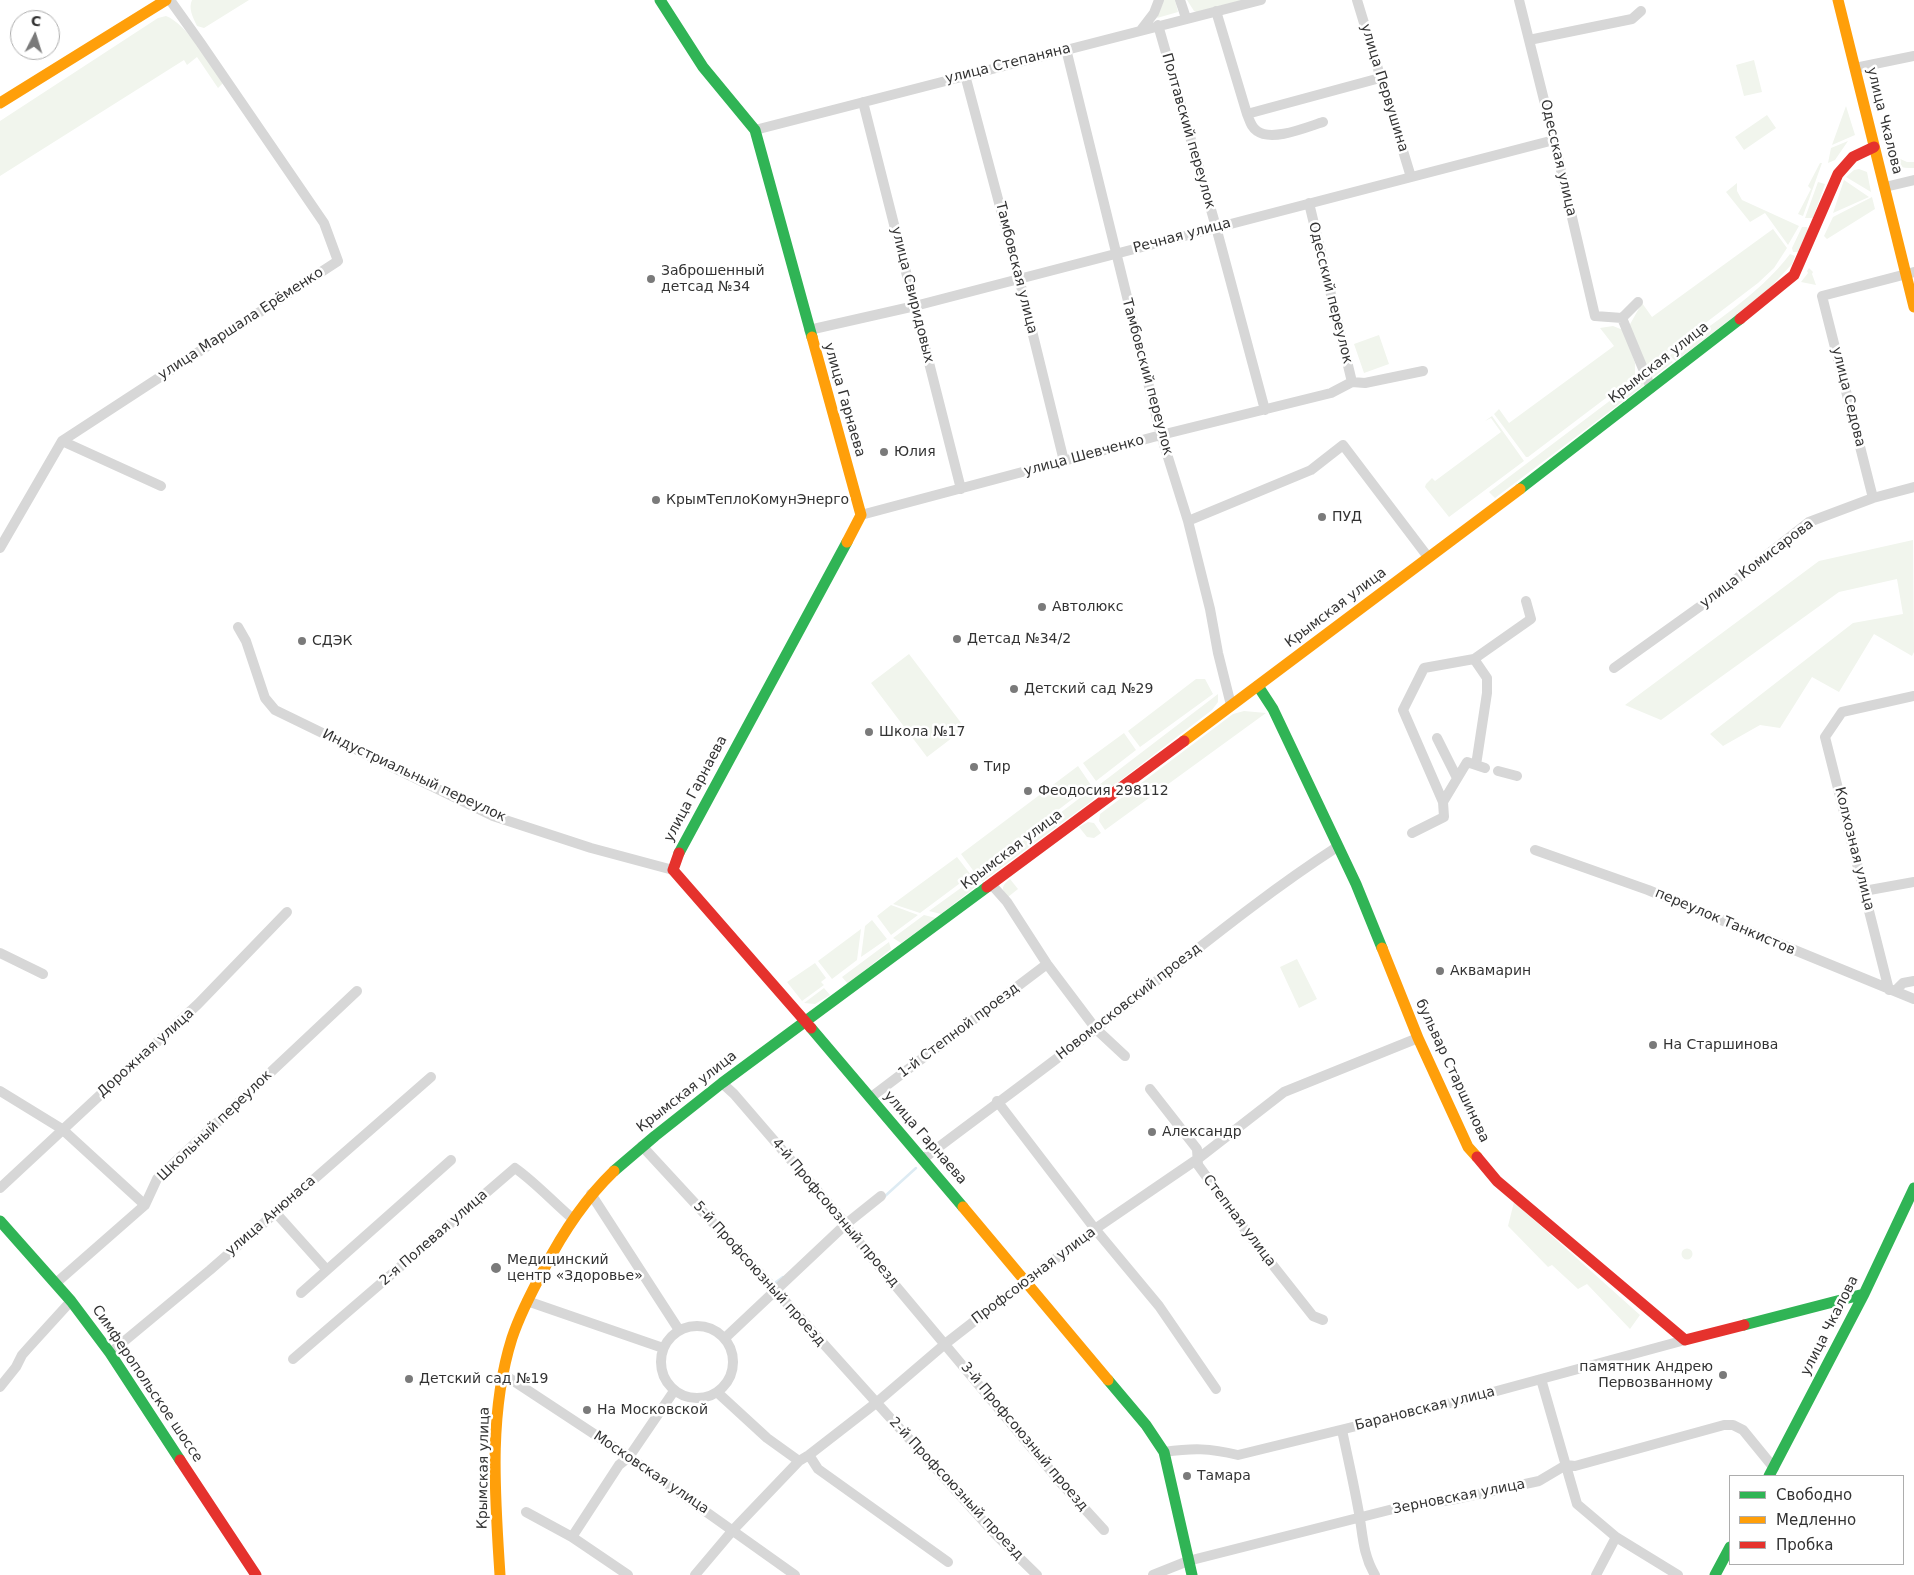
<!DOCTYPE html>
<html>
<head>
<meta charset="utf-8">
<style>
	body { margin:0 }
	#map { position:relative; width:1914px; height:1575px; overflow:hidden; background:#fff; font-family:"DejaVu Sans",sans-serif }
	canvas { display:block }
	.legend { position:absolute; left:1729px; top:1475px; width:175px; height:90px; box-sizing:border-box; background:#fff; border:1px solid #adadad; margin:0; padding:6px 9px; list-style:none; font-size:15px; color:#333 }
	.legend li { display:flex; align-items:center; gap:10px; height:25px }
	.legend b { width:25px; border:1px solid #adadad }
	.north { position:absolute; left:10px; top:10px; width:50px; height:50px; box-sizing:border-box; background:#fff; border:1px solid #adadad; border-radius:50%; rotate:5deg; font-size:14px; font-weight:700; line-height:20px; text-align:center; color:#333 }
	.north::after { content:''; display:block; margin:auto; width:18px; height:22px; background:#7a7a7a; clip-path:polygon(50% 0,100% 100%,50% 72%,0 100%) }
</style>
</head>
<body>
<div id="map">
<canvas width="1914" height="1575"></canvas>
<ul class="legend">
<li><b style="height:6px;background:#30b455"></b>Свободно</li>
<li><b style="height:6px;background:#ff9f0a"></b>Медленно</li>
<li><b style="height:6px;background:#e5322d"></b>Пробка</li>
</ul>
<div class="north">С</div>
</div>
<script>
const ctx = document.querySelector('canvas').getContext('2d');
ctx.lineJoin = 'round';
function fill(path, color) { ctx.fillStyle = color; ctx.fill(path, 'evenodd'); }
function trace(path, color, width, dash) { ctx.strokeStyle = color; ctx.lineWidth = width; ctx.lineCap = dash ? 'butt' : 'round'; ctx.setLineDash(dash || []); ctx.stroke(path); }
function label(font, color, halo, rows, align = 'center') {
  ctx.font = font + ' "DejaVu Sans",sans-serif'; ctx.lineWidth = 5; ctx.setLineDash([]); ctx.textBaseline = 'middle'; ctx.strokeStyle = halo; ctx.fillStyle = color; for (const [text, x, y, turn = 0] of rows) {
    ctx.save(); ctx.translate(x, y); ctx.rotate((+turn || 0) * Math.PI / 180); ctx.textAlign = isNaN(turn) ? turn : align; if (halo) ctx.strokeText(text, 0, 0); ctx.fillText(text, 0, 0); ctx.restore();
  }
}
fill(new Path2D(`
	M192,0H249L204,28L197,26C193,17 188,9 192,0Z
	M1164,0H1175L1178,12L1157,18Z
	M1187,0H1251L1199,13L1194,11Z
	M166,16C187,24 210,64 223,83L218,88L197,57L187,65L184,60L0,176V121L158,18Z
	M1754,60L1762,92L1744,96L1736,65Z
	M1846,106L1855,135L1832,145Z
	M1767,115L1776,128L1744,150L1735,137Z
	M1848,141L1835,160L1828,163L1831,148Z
	M1887,153L1907,162H1914V168C1902,168 1892,167 1886,157Z
	M1820,163H1822L1803,216L1798,214L1811,189L1808,186Z
	M1859,169L1867,172L1871,192L1846,177L1854,170Z
	M1844,180L1869,197L1833,213Z
	M1818,182L1825,184L1813,218H1805Z
	M1737,183V191L1742,200L1799,226L1788,245L1765,213L1750,222L1726,192Z
	M1872,197L1875,209L1827,239L1824,236L1833,217Z
	M1802,227H1807L1808,230L1798,252H1793L1792,248Z
	M1773,229L1787,248L1774,268L1758,283L1645,369L1629,326L1642,303L1652,317Z
	M1790,254L1795,256L1792,264L1767,291L1676,361L1669,356C1711,324 1758,296 1790,254Z
	M1809,268L1813,272L1812,274L1816,285L1801,282L1808,273L1807,271Z
	M1613,326L1623,330L1635,363V376L1528,457H1526L1494,414L1499,409L1509,423L1614,346L1600,328Z
	M1379,335L1389,364L1364,373L1354,344Z
	M1667,358L1673,362L1650,380L1647,373Z
	M1644,375L1647,383L1495,498L1489,492Z
	M1492,416L1524,461L1449,517L1425,487L1426,484L1432,478L1435,481L1501,432L1491,418L1485,421Z
	M1913,540L1914,652L1912,656L1874,634L1839,692L1812,677L1780,728L1760,725L1723,746L1710,734L1853,623L1903,614L1897,579L1839,592L1661,720L1625,705L1819,561Z
	M909,654L965,728L927,757L871,683Z
	M1196,679H1205L1213,694L1140,747L1128,731Z
	M1218,694V702L1212,710L1109,789L1102,788L1099,785Z
	M1244,711L1266,713L1105,830L1099,821L1100,814L1233,714Z
	M1124,733L1136,750L1096,781L1083,763Z
	M1078,766L1091,785L975,873L961,854Z
	M1093,788L1096,796L1093,800L982,882L977,876Z
	M1088,822L1094,823L1101,833L1094,838L1087,837L1079,827Z
	M957,857L971,875L920,913L893,904Z
	M976,877L979,884L941,914L929,911Z
	M1010,879L1018,889L1008,897C1001,889 1001,886 1010,879Z
	M891,905L918,915L891,935L877,916Z
	M924,915L936,918L901,943L893,938Z
	M872,920L887,939L861,957L865,926Z
	M861,929L857,960L832,979L818,961Z
	M889,942L891,949L848,984L842,977Z
	M1297,959L1317,999L1299,1008L1280,967Z
	M815,963L826,978L821,982L824,985L802,1001L787,982Z
	M824,988L830,995L815,1004L804,1003Z
	M1514,1202L1640,1315L1630,1329L1587,1284L1578,1289L1552,1265L1548,1267L1508,1226Z
	M1681.5 1254a5.5 5.5 0 1 1 11 0a5.5 5.5 0 1 1-11 0Z`), '#f1f5ed');
trace(new Path2D(`
	M884,1197L916,1168
	M776,1282L783,1277`), '#ddebf3', 2.5);
trace(new Path2D(`
	M1180,0L1186,18
	M1357,0L1411,177
	M1519,0L1554,140L1595,316L1622,318L1638,302
	M1216,11L1247,114L1380,78
	M1158,25L1216,227L1265,410
	M1141,30L1154,13L1159,0
	M1529,40L1632,19L1641,11
	M1066,49L1161,435L1188,521L1210,609L1218,653L1231,705
	M1855,68L1914,56
	M965,75L1019,278L1064,461
	M863,102L961,489
	M1247,114C1250,121 1251,127 1257,131C1272,142 1307,127 1323,122
	M755,130L1261,0
	M1885,187L1914,180
	M1309,203L1352,382
	M1622,318L1651,388
	M809,330L915,306L1554,140
	M62,441L161,486
	M1873,498L1822,296L1914,272
	M861,515L1161,435L1331,393L1352,382L1365,383L1423,371
	M1188,521L1311,470L1343,445L1428,557
	M0,548L62,441L338,261L324,223L200,42L170,0
	M238,627L246,641L265,698L275,710L493,816L591,848L673,870
	M1474,659L1487,678V693L1476,765
	M1614,668L1716,595L1809,522L1873,498L1914,487
	M1437,738L1457,778
	M1485,768L1467,762L1443,802L1403,710L1424,668L1474,659L1531,619L1526,601
	M1498,771L1517,776
	M1412,833L1444,817L1443,802
	M1535,850L1648,890L1914,999
	M991,884L1007,902L1047,964L1096,1029L1125,1056
	M1864,891L1914,882
	M0,953L43,974
	M1889,990L1825,737L1842,712L1914,696
	M1895,991L1903,983L1914,981
	M722,1083L734,1094L846,1224L848,1229L1061,1483L1104,1530
	M1150,1089L1197,1149L1198,1165L1249,1235L1313,1316L1323,1320
	M0,1091L62,1129L145,1205
	M870,1098L1047,964
	M997,1101L1095,1229L1159,1306L1216,1389
	M642,1146L775,1290L994,1533L1037,1575
	M923,1159C983,1113 1045,1069 1104,1022C1181,963 1255,900 1337,847
	M0,1188L198,1004L287,912
	M591,1194L679,1330
	M275,1212L327,1270
	M56,1283L145,1205L157,1179L357,991
	M301,1293L451,1160
	M527,1301L663,1348
	M661 1362a36 36 0 1 1 72 0a36 36 0 1 1-72 0Z
	M725,1338L846,1224L881,1196
	M110,1353L210,1270L431,1077
	M293,1359L515,1168C536,1183 553,1202 573,1219
	M503,1374L629,1457L795,1575
	M1541,1379L1577,1504L1616,1537L1678,1575
	M0,1387L16,1367L22,1355L30,1346L71,1301
	M718,1393L767,1438L799,1461
	M1342,1430C1348,1459 1355,1489 1360,1519C1363,1539 1364,1557 1375,1575
	M1164,1452C1193,1448 1209,1448 1238,1455L1471,1398L1685,1340
	M809,1455L818,1469L948,1562
	M526,1512L572,1537L628,1575
	M572,1537L619,1465L629,1457L674,1391
	M695,1575L733,1530L799,1461L809,1455L876,1403L945,1344L1026,1281L1095,1229L1199,1158L1284,1092L1418,1038
	M1153,1575L1188,1561L1401,1507L1451,1500L1539,1481L1566,1465L1575,1466L1724,1425H1733L1743,1430L1774,1468
	M1596,1575L1616,1537`), '#d7d7d7', 10);
trace(new Path2D(`
	M660,0L703,67L755,130L812,337
	M1520,489L1740,319
	M1258,686L1273,709L1356,884L1382,948
	M679,853L847,542
	M811,1028L963,1207
	M614,1171L655,1136L722,1083L987,887
	M0,1221L71,1301L110,1353L180,1460
	M1744,1325L1864,1294
	M1108,1380L1146,1425L1164,1452L1192,1575
	M1769,1476L1864,1294L1914,1188
	M1715,1575L1730,1547`), '#30b455', 11);
trace(new Path2D(`
	M1838,0L1914,307
	M0,103L166,0
	M812,337L861,515L847,542
	M1184,741L1520,489
	M1382,948L1418,1038L1468,1147L1477,1157
	M963,1207L1108,1380
	M500,1575C495,1496 488,1414 512,1338C520,1314 532,1291 544,1269C563,1232 584,1200 614,1171`), '#ff9f0a', 11);
trace(new Path2D(`
	M1740,319L1794,275L1838,174L1853,157L1874,147
	M679,853L673,870L811,1028
	M987,887L1184,741
	M1477,1157L1497,1181L1685,1340L1744,1325
	M180,1460L256,1575`), '#e5322d', 11);
for (const [x, y, r, color] of [
	[651,279,5,"#7a7a7a"],
	[884,452,5,"#7a7a7a"],
	[656,500,5,"#7a7a7a"],
	[1322,517,5,"#7a7a7a"],
	[1042,607,5,"#7a7a7a"],
	[957,639,5,"#7a7a7a"],
	[302,641,5,"#7a7a7a"],
	[1014,689,5,"#7a7a7a"],
	[869,732,5,"#7a7a7a"],
	[974,767,5,"#7a7a7a"],
	[1028,791,5,"#7a7a7a"],
	[1440,971,5,"#7a7a7a"],
	[1653,1045,5,"#7a7a7a"],
	[1152,1132,5,"#7a7a7a"],
	[496,1268,6,"#7a7a7a"],
	[1723,1375,5,"#7a7a7a"],
	[409,1379,5,"#7a7a7a"],
	[587,1410,5,"#7a7a7a"],
	[1187,1476,5,"#7a7a7a"]
]) { const dot = new Path2D(); dot.arc(x, y, r, 0, 2 * Math.PI); ctx.fillStyle = color; ctx.fill(dot); trace(dot, '#fff', 2); }
label('14px', '#333', '#fff', [
	["улица Степаняна",1008,64,-14],
	["улица Первушина",1384,88,73],
	["улица Чкалова",1884,121,76],
	["Полтавский переулок",1188,131,74],
	["Одесская улица",1558,158,77],
	["Речная улица",1182,236,-15],
	["Тамбовская улица",1016,268,76],
	["Одесский переулок",1330,293,76],
	["улица Свиридовых",912,295,76],
	["улица Маршала Ерёменко",241,324,-33],
	["Крымская улица",1659,363,-38],
	["Тамбовский переулок",1147,377,75],
	["улица Седова",1848,397,76],
	["улица Гарнаева",844,400,74],
	["улица Шевченко",1084,456,-15],
	["улица Комисарова",1757,564,-37],
	["Крымская улица",1336,608,-37],
	["Индустриальный переулок",414,776,25],
	["улица Гарнаева",696,789,-62],
	["Колхозная улица",1854,849,76],
	["Крымская улица",1012,850,-37],
	["переулок Танкистов",1725,922,23],
	["Новомосковский проезд",1129,1002,-38],
	["1-й Степной проезд",959,1031,-37],
	["Дорожная улица",146,1053,-42],
	["бульвар Старшинова",1452,1071,65],
	["Крымская улица",687,1092,-38],
	["Школьный переулок",215,1126,-44],
	["улица Гарнаева",925,1138,49],
	["4-й Профсоюзный проезд",835,1213,50],
	["улица Анюнаса",271,1216,-41],
	["Степная улица",1239,1221,53],
	["2-я Полевая улица",434,1238,-41],
	["5-й Профсоюзный проезд",759,1274,48],
	["Профсоюзная улица",1034,1276,-37],
	["улица Чкалова",1830,1326,-63],
	["Симферопольское шоссе",147,1384,56],
	["Барановская улица",1425,1409,-14],
	["3-й Профсоюзный проезд",1024,1437,50],
	["Крымская улица",484,1468,-89],
	["Московская улица",651,1473,34],
	["2-й Профсоюзный проезд",956,1489,47],
	["Зерновская улица",1459,1497,-11]
]);
label('14px', '#333', '#fff', [
	["Заброшенный",661,271],
	["детсад №34",661,287],
	["Юлия",894,452],
	["КрымТеплоКомунЭнерго",666,500],
	["ПУД",1332,517],
	["Автолюкс",1052,607],
	["Детсад №34/2",967,639],
	["СДЭК",312,641],
	["Детский сад №29",1024,689],
	["Школа №17",879,732],
	["Тир",984,767],
	["Феодосия 298112",1038,791],
	["Аквамарин",1450,971],
	["На Старшинова",1663,1045],
	["Александр",1162,1132],
	["Медицинский",507,1260],
	["центр «Здоровье»",507,1276],
	["памятник Андрею",1713,1367,"right"],
	["Первозванному",1713,1383,"right"],
	["Детский сад №19",419,1379],
	["На Московской",597,1410],
	["Тамара",1197,1476]
], 'left');
</script>
</body>
</html>
